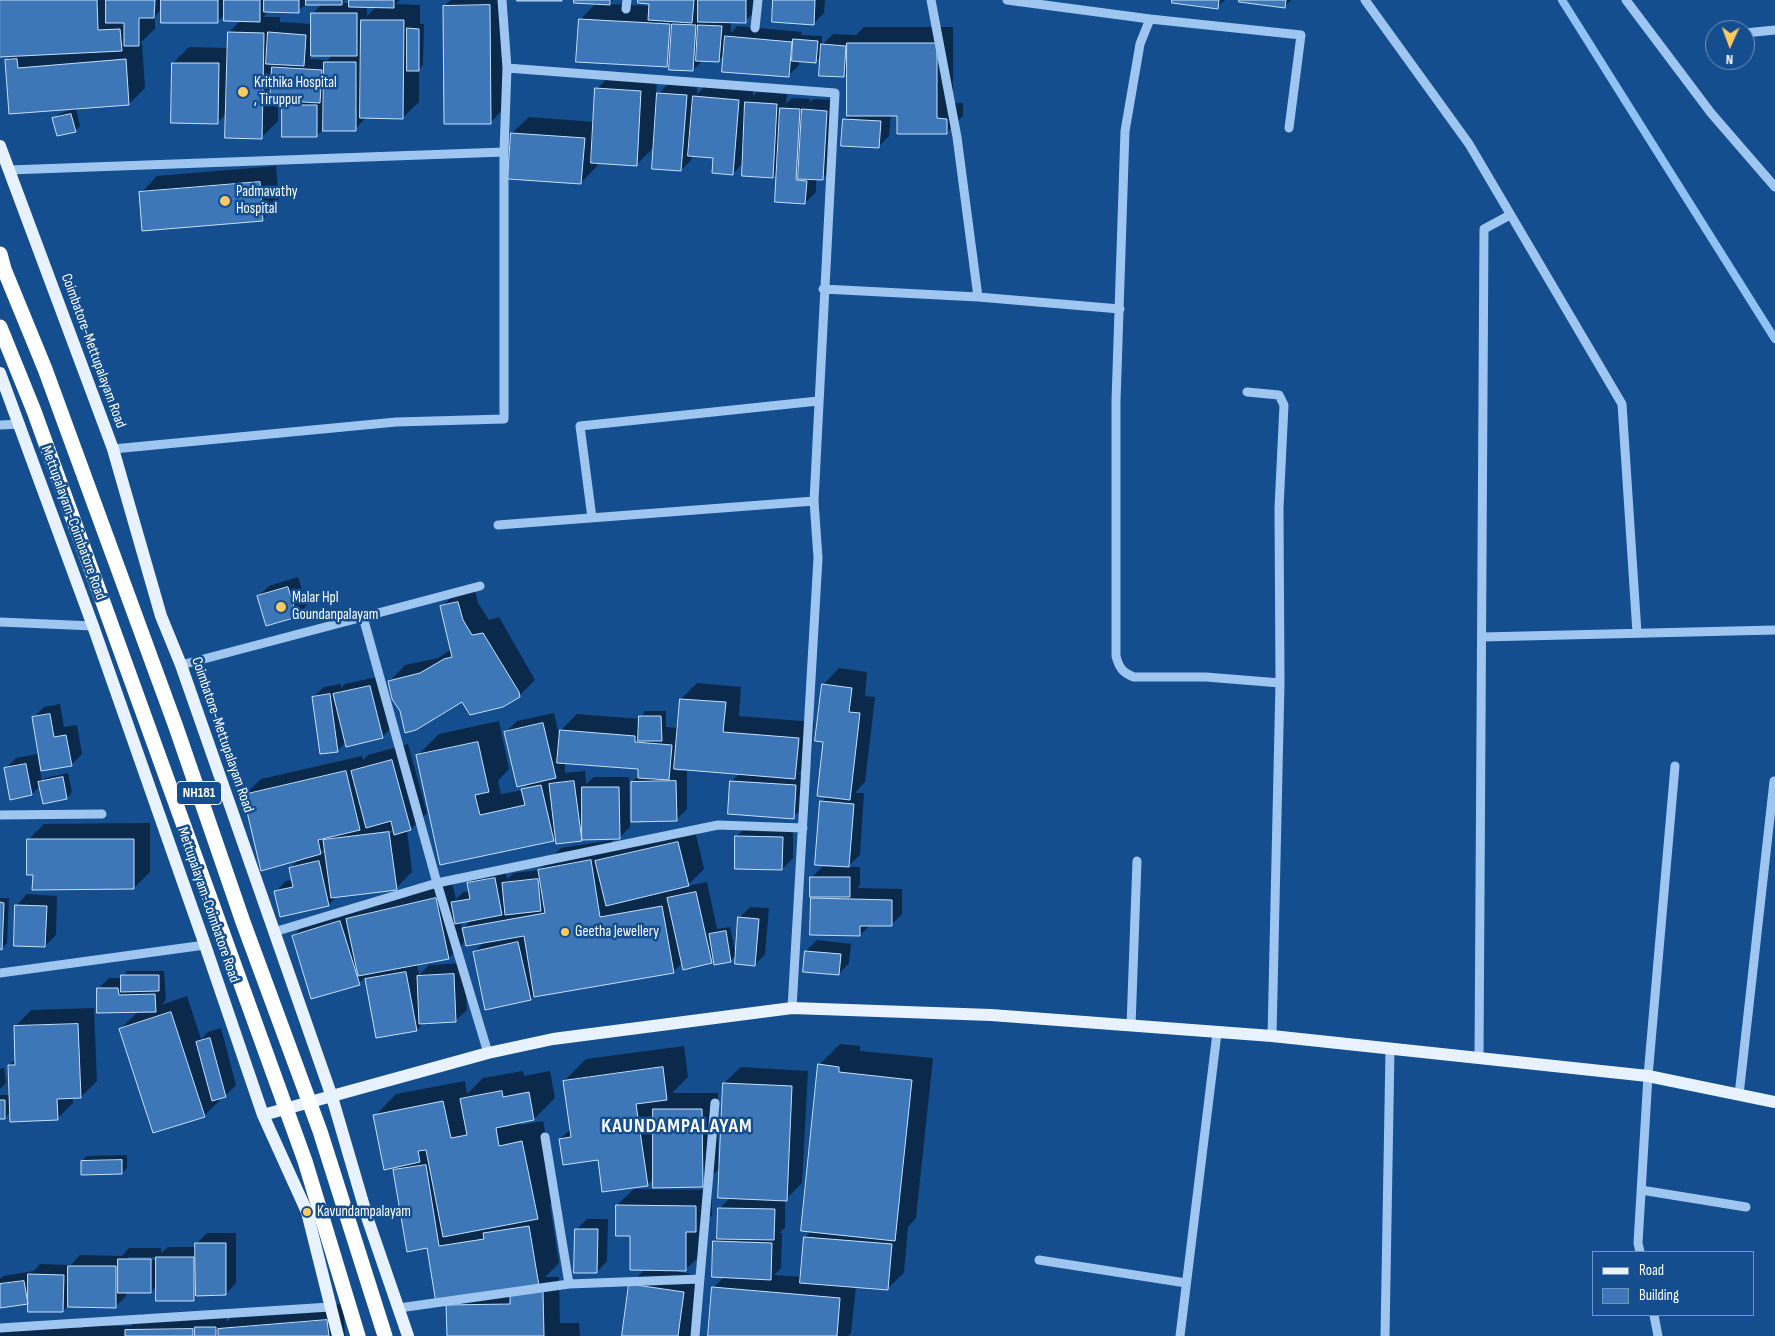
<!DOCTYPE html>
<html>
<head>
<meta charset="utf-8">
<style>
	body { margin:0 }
	#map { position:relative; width:1775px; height:1336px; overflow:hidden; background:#144e8e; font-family:"Sofia Sans Condensed",sans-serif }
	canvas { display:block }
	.legend { position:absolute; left:1592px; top:1251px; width:162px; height:65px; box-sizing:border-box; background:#144e8e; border:1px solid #7295bb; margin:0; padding:6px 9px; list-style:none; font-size:15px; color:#fff }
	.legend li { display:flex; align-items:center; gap:10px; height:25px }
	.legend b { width:25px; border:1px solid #7295bb }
	.north { position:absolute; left:1705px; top:20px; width:50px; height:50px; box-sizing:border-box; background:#144e8e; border:1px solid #7295bb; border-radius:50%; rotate:182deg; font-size:14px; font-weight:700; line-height:20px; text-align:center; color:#fff }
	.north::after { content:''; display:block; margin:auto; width:18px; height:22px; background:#ffca5e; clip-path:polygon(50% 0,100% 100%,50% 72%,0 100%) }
</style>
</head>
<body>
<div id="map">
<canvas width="1775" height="1336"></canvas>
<ul class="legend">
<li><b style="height:6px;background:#e8f2ff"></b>Road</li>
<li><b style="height:14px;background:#3d77b7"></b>Building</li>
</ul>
<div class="north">N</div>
</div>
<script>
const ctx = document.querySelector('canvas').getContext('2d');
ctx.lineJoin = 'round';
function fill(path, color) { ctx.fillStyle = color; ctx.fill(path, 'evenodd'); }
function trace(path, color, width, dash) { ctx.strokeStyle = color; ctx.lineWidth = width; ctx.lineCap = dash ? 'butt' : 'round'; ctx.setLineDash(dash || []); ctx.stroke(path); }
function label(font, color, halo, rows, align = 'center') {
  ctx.font = font + ' "Sofia Sans Condensed",sans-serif'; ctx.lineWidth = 5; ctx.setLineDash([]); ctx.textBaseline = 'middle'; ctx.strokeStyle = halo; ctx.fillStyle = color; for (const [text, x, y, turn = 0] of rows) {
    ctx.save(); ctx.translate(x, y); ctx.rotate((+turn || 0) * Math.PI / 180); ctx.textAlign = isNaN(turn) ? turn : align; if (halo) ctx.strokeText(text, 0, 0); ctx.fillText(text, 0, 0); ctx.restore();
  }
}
fill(new Path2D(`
	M0,0H345L342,3H350V0H400L396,4L420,5V24H424L423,65L419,69V102L402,118L366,117L355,130L323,129L316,136L283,106L288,100H278V121L262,137L227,113L217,123L173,63L189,47L228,48L229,32L241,20L226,13L218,21L162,9L155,16V29L140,43H142L145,88L129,104L76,108L80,126L75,131L54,119L59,114L76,108L7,60L11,55L0,56ZM306,4H322L312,14V24L280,22V17H263L269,11H298ZM367,6H377L367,16ZM313,55H332L328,60L309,59Z
	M451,0H506V106L490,123L444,6Z
	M575,0H613L609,4L650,6L651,3L639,0H756V11L745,21H731V33L737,26L802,32L801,35L822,36V45L833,34L856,35L864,27H953V103H963V116L946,133L898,115H891L889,136L878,147L844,119L848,116V71L844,75L821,56L816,61L799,60V65L788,76L725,54L719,60H703L693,70L671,61L667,66L580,20L596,3Z
	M774,0H825L824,13L813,24Z
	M1173,0H1225L1217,7Z
	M1240,0H1291L1284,7Z
	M613,72L657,75L656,96L669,83L697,85V94L710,81L754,84L753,96L757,92L787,94L786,104L792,98L810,99V102L814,99L837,100L833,168L822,179H816V192L805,203L778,172L773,177L743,163L733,174L714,157L692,155V159L681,170L654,147L637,164L598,162L597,166L581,183L512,133L529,117L595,122L597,89Z
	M276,166L279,203L263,219L141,193L157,176Z
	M298,577L307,605L296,616L258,596L269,586Z
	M474,587L478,603L489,620L499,617L535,680L519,696L463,701L401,710L389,682L405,665L438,658L452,649L441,607L458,591Z
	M839,668L867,672L865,696L875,697L865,782L855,793H864L860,855L847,867H860V885L857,888L902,889V914L891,925H870L860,935L811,934V878L822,867H841L821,802L827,796L823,685Z
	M381,676L393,726L382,737L346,742L338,750L313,697L324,687L341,684V688L345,684Z
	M697,683L741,687L739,716L814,722L811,761L798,774L806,775L804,807L793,817L731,782L740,773L679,768L676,771H687V809L676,820L632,782L639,775L640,768L565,762V773L585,771L586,784L594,777H629L630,827L619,838L556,837L553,840L441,864L418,755L439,734L499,721L509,769L498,781L501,794L523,790L529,783L506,732L517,721L554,713L560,739L561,730L577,714L640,719L645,711H666V727L678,728L681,699Z
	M60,704L64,727L77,725L82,754L71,765L33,718L44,707Z
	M408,744L427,813L411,829L407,830L412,872L396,888L337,896L329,905L275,892L286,881L293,880L290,868L300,859L244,795L261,779L362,756L363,760L368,755ZM395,830V832L341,839V837ZM326,848V852L320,853Z
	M37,754L42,781L45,778L68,773L72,792L67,798L40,786L32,794L5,769L16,758Z
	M150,823V872L134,888L34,874L28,840L44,824Z
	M694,826L704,869L687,886L707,882L717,929L730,927L736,956L730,961L714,959L711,962L682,963L673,972L535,994L530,999L474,952L484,942L466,940L449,958L417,965L419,975L429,965L464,963L467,1010L456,1020L424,1022L417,1030L377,1037L366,977L359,983L293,936L309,920L452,882L456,899L463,892L470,891L469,883L479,873L505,868L507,879L514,873L539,870L561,848L612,840L613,845ZM472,919L462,930L461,922Z
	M747,826L793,827V858L782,869L736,837Z
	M27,894L57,896L56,935L45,946L17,905Z
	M0,898H9L7,943L2,948H0Z
	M750,907L769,908L765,954L755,965L739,918Z
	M817,940L851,944L849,963L839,974L806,951Z
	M127,971H164L166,1000L161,1005L187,996L201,1039L208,1032L221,1028L236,1085L225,1096L220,1097L221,1099L204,1116L120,1029L139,1011L98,989L109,978H122Z
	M94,1008L97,1081L81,1097H73V1103L57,1119L11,1111L5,1118H0V1095H11L9,1065L16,1059L15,1027L31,1010Z
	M840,1044L860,1046V1051L933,1058L916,1218L908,1227L904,1273L887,1289L856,1286L851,1333L848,1336H709L714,1287L725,1276L714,1241L719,1237V1209L731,1197L720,1168L702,1186L654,1178L647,1185L560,1139L571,1129L564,1081L586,1059L684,1046L688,1077L672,1093H718V1164L720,1165L724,1083L741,1067L808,1071L802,1183L785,1200V1228L779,1233H782L781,1268L774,1275L802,1277L805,1237L811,1231L819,1065Z
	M4,1068L6,1083L0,1089V1069Z
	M523,1071L524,1076L550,1071L555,1098L534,1119L520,1122L521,1125L543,1121L558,1196L550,1205L559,1263L545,1277H559L560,1323H579L580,1336H448L447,1306L428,1247L395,1170L400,1165L375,1116L396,1094L465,1081L467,1094L483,1078Z
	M127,1155V1168L122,1173L82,1161L87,1156Z
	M634,1189L712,1190V1215L702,1225V1254L685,1270H671L700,1276L691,1336H623L630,1284L645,1269L617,1205Z
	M587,1219H608L607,1261L597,1272L576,1230Z
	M207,1233H236V1283L226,1294L199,1295L193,1300L157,1285L151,1292H126V1296L115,1307L68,1306L63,1311L29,1301L0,1307V1279L3,1276L34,1271L40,1264L71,1265L80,1255L122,1256L129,1248H161V1253L168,1247H197V1243ZM128,1257H157V1260H128Z
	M343,1304L345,1336H0V1326L82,1328L84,1326H131L142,1314H208L226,1317L227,1322L235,1313Z`), '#0007');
trace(new Path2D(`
	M1562,0L1775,339`), '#90c2f4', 8);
const building = new Path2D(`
	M0,0H97L98,30L120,29L122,51L0,57Z
	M106,0H155L154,18H139V46H124V23H106Z
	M161,0H218V23H161Z
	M224,0H260V22L224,21Z
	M264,0H299V13L264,12Z
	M306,0H342V5H306Z
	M349,0H394V8L349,7Z
	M517,0H562V1H517Z
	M574,0H610V5L574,3Z
	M638,0H694L692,23L648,20L649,4L638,3Z
	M698,0H746V23L698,22Z
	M773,0H815L814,25L772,22Z
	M1172,0H1219L1218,9L1172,3Z
	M1239,0H1286L1285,8L1239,2Z
	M490,5L491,124H444L443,6Z
	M311,13H357V56H311Z
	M579,19L670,24L667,67L576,62Z
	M361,20H404L403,119L360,118Z
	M672,24L696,25L693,71L669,70Z
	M698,25L722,26L719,62L696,61Z
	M407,28L419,29V71H407Z
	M228,32L264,33L262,139L225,138Z
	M268,32L306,35L304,66L266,64Z
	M725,36L792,42L789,77L722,72Z
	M793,39L818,41L816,63L792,61Z
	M847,43H937V118L947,119V134H897V116H847Z
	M821,44L846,46L844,77L819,76Z
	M17,59L18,68L126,59L129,105L9,114L5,60Z
	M324,62H356V131H323Z
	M172,63H219L218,124L171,123Z
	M272,67L322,70L320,103L270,100Z
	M595,88L641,91L637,166L591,163Z
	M657,93L687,95L681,171L652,169Z
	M693,96L739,100L733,175L712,173L713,158L688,156Z
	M745,102L777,104L773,178L742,176Z
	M282,105H317V137H282Z
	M780,108L800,109L796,180L807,181L805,204L775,202Z
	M802,109L827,111L823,180L798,179Z
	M71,114L76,132L57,136L52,118Z
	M843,119L881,121L879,148L841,146Z
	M511,133L585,138L581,184L508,179Z
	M260,182L263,221L142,231L139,192Z
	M288,587L297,617L266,626L257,596Z
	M458,602L463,620L472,635L483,633L519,692L520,697L503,707L470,715L462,702L416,730L405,733L400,711L392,699L388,681L420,673L444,659L452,657L440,606Z
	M822,684L852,688L849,712L860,713L850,800L817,796L823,742L815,741Z
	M370,686L383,738L346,747L333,694Z
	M330,694L338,752L320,754L312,697Z
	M680,699L726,702L723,732L799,738L795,779L674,769Z
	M50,714L54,737L66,735L72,766L41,771L32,717Z
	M639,716H661L662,741H638Z
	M543,723L556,778L517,787L504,732Z
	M560,730L635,736V742L672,745L669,780L638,778V769L557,763Z
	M478,742L489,792L475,795L480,815L525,805L521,789L541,785L554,841L440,865L416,755Z
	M392,760L411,830L394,835L391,821L366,828L351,771Z
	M26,764L32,795L10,800L4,768Z
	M346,771L360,830L318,840L321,854L261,871L243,795Z
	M63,777L67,799L43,804L38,782Z
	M574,781L582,841L556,844L549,784Z
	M676,781L677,821L631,822V782Z
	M730,781L796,785L794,819L728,814Z
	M582,787H619L620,839L582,840Z
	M820,801L854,804L849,867L815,865Z
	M389,832L397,890L331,898L323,840Z
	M735,836L783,837L782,870L735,869Z
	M27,839H134V889L32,890L33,875H27Z
	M678,842L689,886L606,906L595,861Z
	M591,860L600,917L662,906L674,973L534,997L524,936L466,946L462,928L545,913L538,870Z
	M319,861L329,906L280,917L274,891L293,887L289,868Z
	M810,877H850V897H810Z
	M495,878L502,915L455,924L451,902L470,899L467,883Z
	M538,879L541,911L505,915L502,883Z
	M696,892L712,963L683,970L667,898Z
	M436,898L449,959L358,976L346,919Z
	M811,898L892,900V926H860V936L810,935Z
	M0,902L4,903L2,950L0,949Z
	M15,905L47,906L45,947L14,946Z
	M738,917L759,919L755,966L735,964Z
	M340,921L360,985L311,999L292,936Z
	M726,931L731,962L714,965L709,934Z
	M518,942L531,1000L485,1010L473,952Z
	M805,951L841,954L839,975L803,972Z
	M406,972L417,1031L376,1038L365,979Z
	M454,974L456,1022L419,1024L417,976Z
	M121,975H159V991L121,992Z
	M97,988H118L119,995L155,994L156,1012L97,1013Z
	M171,1012L205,1117L153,1133L119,1029Z
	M78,1024L81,1098L57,1099L58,1120L10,1122L8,1065H15L14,1026Z
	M210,1038L226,1097L212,1101L196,1042Z
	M818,1064L839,1067V1072L912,1080L895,1241L801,1231Z
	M663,1067L667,1100L636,1104L648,1186L602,1192L598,1160L563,1165L559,1139L571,1137L563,1081Z
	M723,1083L792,1086L787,1201L718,1198Z
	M502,1091L503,1097L529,1092L534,1120L496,1128L499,1146L522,1141L538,1219L443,1237L426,1150L418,1151L420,1162L384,1170L373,1115L443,1101L451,1138L467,1135L460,1099Z
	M0,1100H5V1119H0Z
	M653,1109H702L703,1187L653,1188Z
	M122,1160V1174L81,1175V1161Z
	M426,1165L439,1246L484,1239L483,1233L529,1226L539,1286L436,1303L427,1248L407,1252L393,1170Z
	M616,1205L696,1206V1232H686V1271L630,1270V1236H616Z
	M718,1208L775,1209L774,1240L717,1239Z
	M575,1229H598L597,1273H574Z
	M804,1237L892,1244L888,1290L800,1283Z
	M713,1241L772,1243L771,1280L712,1277Z
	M195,1243H226V1295L196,1296Z
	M156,1257H194V1301H156Z
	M118,1259H151V1293H118Z
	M68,1266H116V1308L68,1307Z
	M28,1274L64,1275L63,1312H28Z
	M24,1281L28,1304L0,1308V1284Z
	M629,1284L684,1292L678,1336H622Z
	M712,1287L840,1298L837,1336H708Z
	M543,1292L544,1336H447L446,1305L510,1304V1293Z
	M327,1320L329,1336H218V1329Z
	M195,1327H216V1336H195Z
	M193,1329V1336H125V1330Z`);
fill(building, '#3d77b7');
trace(building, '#c5e0fc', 1);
trace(new Path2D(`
	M931,0L957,137L978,297
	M1007,0L1150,19L1301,35L1289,128
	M1365,0L1469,144L1622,404L1637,633
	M1626,0L1711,113L1775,187
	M626,9L627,0
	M1150,19L1140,44L1125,131L1116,401V656C1119,668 1123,673 1134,677H1206L1280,683L1272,1036
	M755,28L758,0
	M1745,33L1775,30
	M507,68L835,93L814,501L818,558L792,1008
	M9,170L504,152
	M823,289L978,297L1120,309
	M1247,392L1279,395L1284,405L1279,508L1280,683
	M0,425L20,424
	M113,449L396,422L504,419V152L507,68L502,0
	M592,518L580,426L818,401
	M498,525L814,501
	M480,586L363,617L437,883L488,1053
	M0,622L93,626
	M1482,637L1775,630
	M181,665L363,617
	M0,815L102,814
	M274,932L437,883L718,825L803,828
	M0,973L205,945
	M1131,1026L1137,861
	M1479,1058L1484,229L1510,215
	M1739,1095L1774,781
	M545,1137L569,1284
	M1641,1190L1746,1207
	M1640,1252L1638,1243L1648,1076L1675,766
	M1039,1260L1186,1283
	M399,1308L569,1284L700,1279
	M1654,1315L1658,1336
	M0,1328L330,1307
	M695,1336L715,1103
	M1180,1336L1217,1033
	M1385,1336L1390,1049`), '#9ec6f0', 9);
trace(new Path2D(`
	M0,146L113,449L161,616L181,665L332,1097L368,1220L408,1336
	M0,373L93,626L205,945L263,1115L307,1212L338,1336
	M263,1115L488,1053L553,1039L792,1008L991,1015L1272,1036L1648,1076L1775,1102`), '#e8f2ff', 12);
trace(new Path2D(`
	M0,254L4,269L45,369L176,727L243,922L320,1131L385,1336
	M0,327L34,411L305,1161L358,1336`), '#fff', 15);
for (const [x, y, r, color] of [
	[243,92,6,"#ffca5e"],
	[225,201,6,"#ffca5e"],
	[281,607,6,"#ffca5e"],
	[565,932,5,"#ffca5e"],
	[307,1212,5,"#ffca5e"]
]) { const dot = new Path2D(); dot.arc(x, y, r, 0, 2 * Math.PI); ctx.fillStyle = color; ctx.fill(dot); trace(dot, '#144e8e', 2); }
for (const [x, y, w] of [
	[199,793,45]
]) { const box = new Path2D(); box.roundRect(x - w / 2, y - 11.5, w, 23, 4); ctx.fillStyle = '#144e8e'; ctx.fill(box); trace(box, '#fff', 1); }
label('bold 14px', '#fff', null, [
	["NH181",199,793]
]);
label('15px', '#fff', '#144e8e', [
	["Krithika Hospital",254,83],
	[", Tiruppur",254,100],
	["Padmavathy",236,192],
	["Hospital",236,209],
	["Malar Hpl",292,598],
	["Goundanpalayam",292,615],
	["Geetha Jewellery",575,932],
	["Kavundampalayam",317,1212]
], 'left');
label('15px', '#fff', '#144e8e', [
	["Coimbatore-Mettupalayam Road",93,351,70],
	["Mettupalayam-Coimbatore Road",73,523,70],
	["Coimbatore-Mettupalayam Road",222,735,71],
	["Mettupalayam-Coimbatore Road",208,905,71]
]);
ctx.letterSpacing = '1px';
label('bold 20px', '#fff', '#144e8e', [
	["KAUNDAMPALAYAM",677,1127]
]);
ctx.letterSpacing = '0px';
</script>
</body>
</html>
